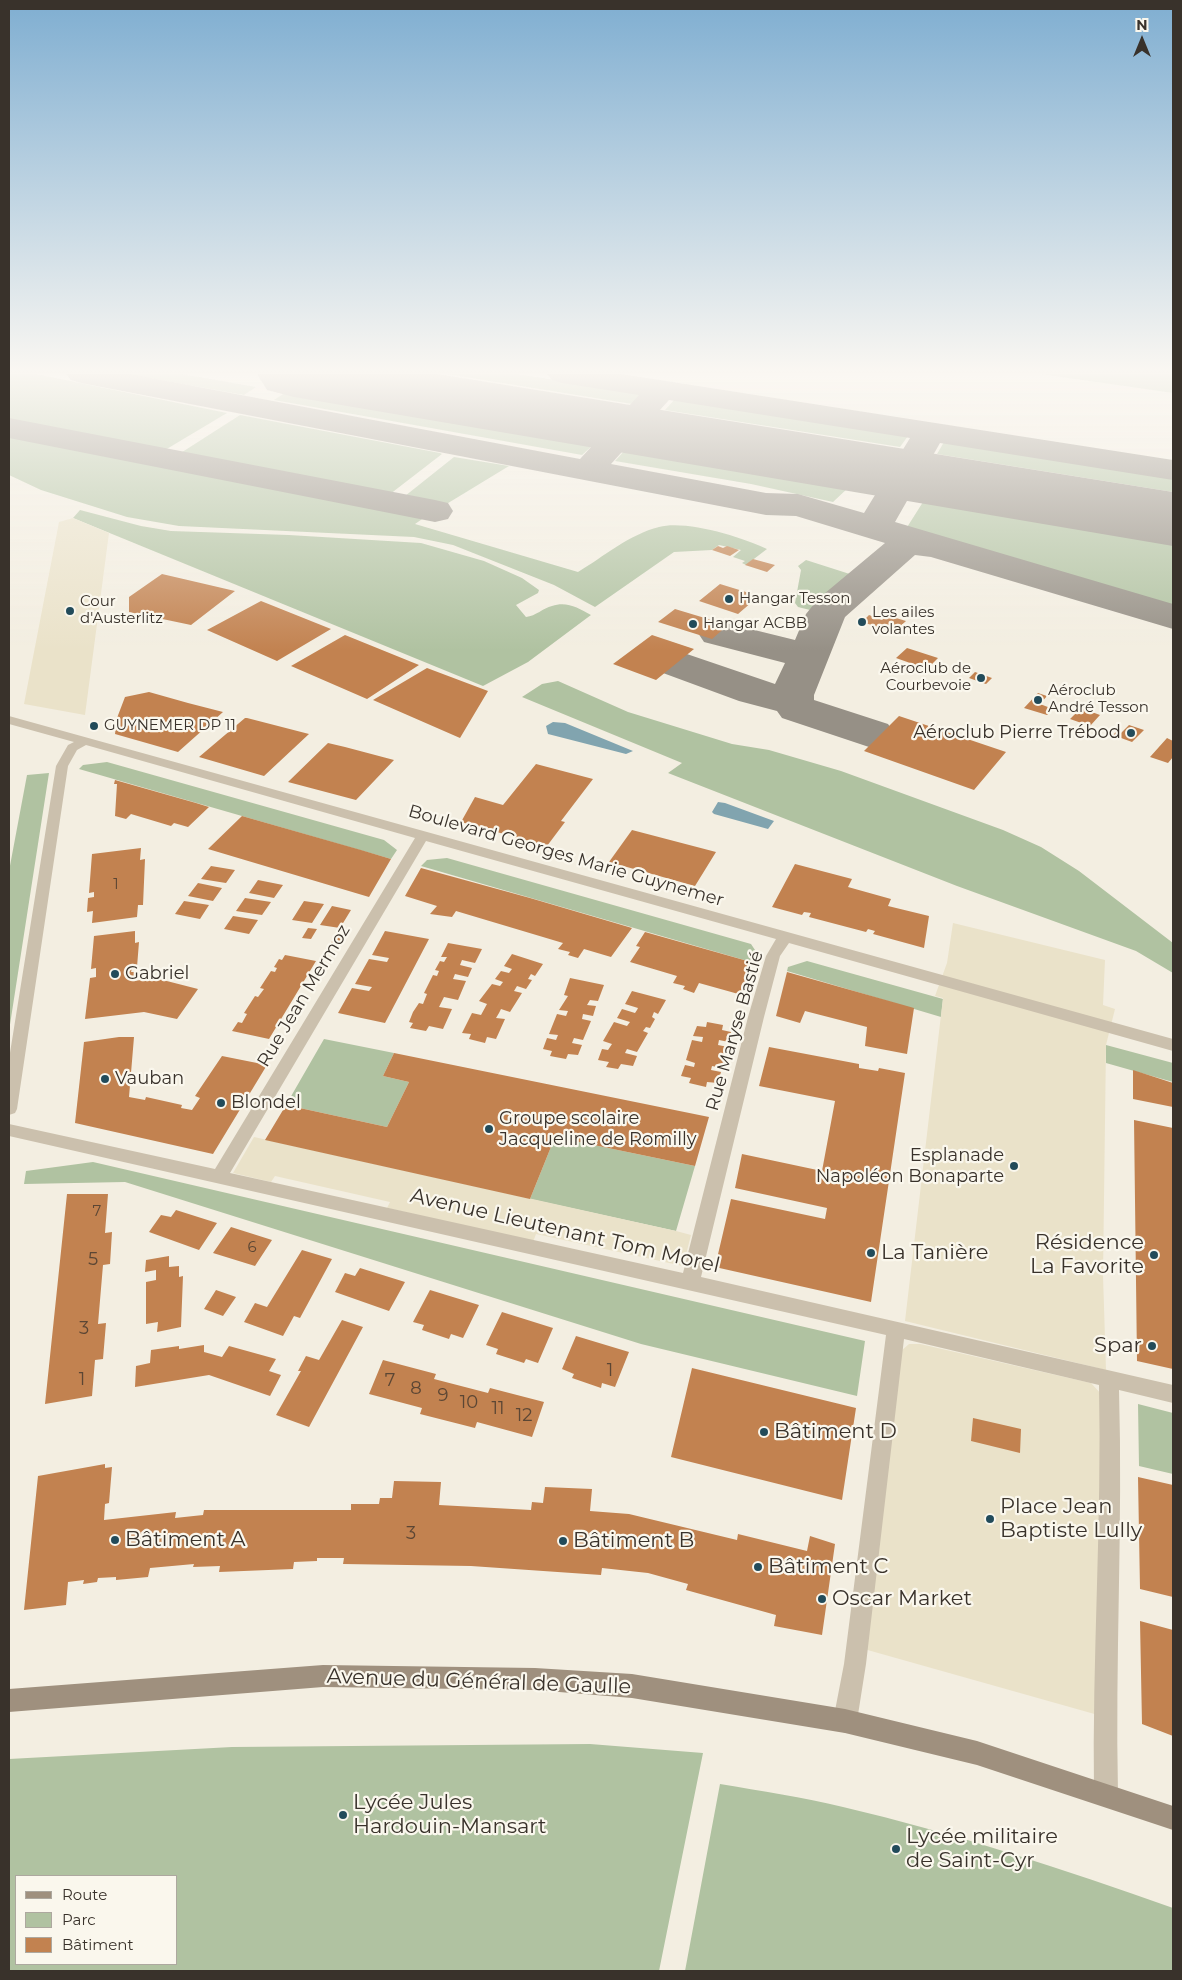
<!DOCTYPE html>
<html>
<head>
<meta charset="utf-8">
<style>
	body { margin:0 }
	#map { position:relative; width:1182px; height:1980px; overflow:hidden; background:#f3eee1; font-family:Montserrat,sans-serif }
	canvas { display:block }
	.frame { position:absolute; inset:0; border:10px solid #39322b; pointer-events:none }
	.legend { position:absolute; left:15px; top:1875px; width:162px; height:90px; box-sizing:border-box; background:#faf7ed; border:1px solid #ada89f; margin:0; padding:6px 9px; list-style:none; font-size:15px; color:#39322b }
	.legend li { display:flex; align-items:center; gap:10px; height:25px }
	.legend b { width:25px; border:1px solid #ada89f }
	.north { position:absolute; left:1117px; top:15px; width:50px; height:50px; -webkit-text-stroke:4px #faf7ed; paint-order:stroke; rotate:0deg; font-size:14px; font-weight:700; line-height:20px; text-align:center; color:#39322b }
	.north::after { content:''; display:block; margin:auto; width:18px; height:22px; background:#39322b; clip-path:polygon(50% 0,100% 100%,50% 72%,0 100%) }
</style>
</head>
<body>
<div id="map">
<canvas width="1182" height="1980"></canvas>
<div class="frame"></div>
<ul class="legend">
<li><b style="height:6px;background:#9f907e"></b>Route</li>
<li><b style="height:14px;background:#b0c2a1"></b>Parc</li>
<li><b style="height:14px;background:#c28250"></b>Bâtiment</li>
</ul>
<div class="north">N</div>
</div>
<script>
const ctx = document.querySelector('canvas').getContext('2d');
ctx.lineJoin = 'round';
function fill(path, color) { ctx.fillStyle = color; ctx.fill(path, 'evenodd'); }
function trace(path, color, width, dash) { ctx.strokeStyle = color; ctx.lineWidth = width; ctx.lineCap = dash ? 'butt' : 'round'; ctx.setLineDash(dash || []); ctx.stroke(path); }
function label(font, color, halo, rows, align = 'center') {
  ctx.font = font + ' Montserrat,sans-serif'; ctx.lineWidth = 4.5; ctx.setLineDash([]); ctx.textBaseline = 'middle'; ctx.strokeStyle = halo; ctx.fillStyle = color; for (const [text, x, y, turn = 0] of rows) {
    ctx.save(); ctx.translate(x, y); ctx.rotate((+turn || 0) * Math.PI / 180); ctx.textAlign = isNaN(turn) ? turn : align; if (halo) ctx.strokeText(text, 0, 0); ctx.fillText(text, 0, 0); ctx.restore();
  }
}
fill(new Path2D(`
	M9,374H36L227,413L160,453L9,425Z
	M127,374H182L256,387L244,395Z
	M447,374H517L643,394L632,404Z
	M1041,374H1173V393Z
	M286,392L593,445L582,455L274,400Z
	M675,399L908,436L900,447L665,410Z
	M240,415L440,453L442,454L385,498L176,456Z
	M9,432L428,515L415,524L578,572C603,557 630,534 659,527C687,520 741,537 767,549L746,565L742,563L745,561L733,557L741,550L719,545L712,550L674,552L595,607L554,585L453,545L414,537L179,526L127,517L41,490L9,475Z
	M944,442L1173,478V492L937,454Z
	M625,450L848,488L833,502L751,484L615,461Z
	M454,457L509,466L440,508L400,500Z
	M923,502L1173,545V613L904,532Z
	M80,510L141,526L171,531L289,535L421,543L484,561L522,578L539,590L538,593L516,605L526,617C536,616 543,608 552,606C567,601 578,608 591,615L528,662L483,686L73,518Z
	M806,560L856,576L818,612L798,607L795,603L801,570L798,566Z
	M558,681L628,712L732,744L769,750L841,771L1003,830L1041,847L1079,871L1173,943V973L1136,951L957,886L668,773L682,763L522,697L542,684Z
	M107,762L384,840L397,850L391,859L79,769L83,765Z
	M49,773L9,1031V871L27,775Z
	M447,858L751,944L755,950L751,962L421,866L427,860Z
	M807,961L943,999L941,1017L787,971L788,967Z
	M324,1039L394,1053L383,1076L409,1082L387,1127L286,1105Z
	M1106,1045L1173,1063V1082L1106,1063Z
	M555,1137L695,1166L676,1231L530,1199Z
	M93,1162L865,1341L857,1396L641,1344L125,1182L24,1184L26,1171Z
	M1138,1404L1173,1413V1474L1139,1466Z
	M590,1744L703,1753L659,1971H9V1759L232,1747ZM16,1876H176V1964H16Z
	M720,1784C761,1791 803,1797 843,1807C955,1833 1065,1870 1173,1908V1971H685Z`), '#b0c2a1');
fill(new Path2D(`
	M73,518L109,533L85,715L24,704L59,522Z
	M953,923L1105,960L1103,1005L1115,1009L1106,1045L1103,1275L1106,1370L905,1321L943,998L935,996L947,963Z
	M254,1137L676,1231L691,1235L683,1266L536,1234L533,1242L387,1208L390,1202L275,1176L271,1182L233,1173Z
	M909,1344H920L1091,1383L1102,1395L1098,1715L864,1649L901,1351Z`), '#eae2c9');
fill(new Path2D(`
	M553,722L565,723L633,751L626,754L548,734L546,726Z
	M718,802L725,803L774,821L768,829L714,814L712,812Z`), '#81a4af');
fill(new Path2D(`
	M66,374H130L580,459L639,395L562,383L552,380L547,374H621L1173,460V480L940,443L895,522L1173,604V629L931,557L915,555L845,617L814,695V700L888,724L895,734L888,744L872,748L782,718L777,711L739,701L663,673L657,664L663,655L678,651L775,684L785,663L704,642L698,633L704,624L718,621L795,640L806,614L818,599L885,543L796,516L766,515L81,383L71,380ZM669,400L910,438L864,513L798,494L766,493L611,464Z
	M9,418L435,500L448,503L453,511L448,519L435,522L9,438Z`), '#969086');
fill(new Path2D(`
	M257,374H437L1173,492V546L294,397L267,390Z`), '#969086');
fill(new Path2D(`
	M718,546L723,548L727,546L739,550L730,556L712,550Z
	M753,559L775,565L767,572L745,565Z
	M162,574L235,591L191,625L129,612V597Z
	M720,584L759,596L738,614L699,601Z
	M261,601L331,629L277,661L207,630Z
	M675,609L728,625L712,639L658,622Z
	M890,613L898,616L896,618L906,621L894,632L862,622L869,615L882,620Z
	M345,635L419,665L367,699L291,666Z
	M652,635L694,649L656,680L613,664Z
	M907,648L938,658L927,669L896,658Z
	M427,668L488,691L460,738L373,700Z
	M975,672L992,678L986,684L969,678Z
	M149,692L188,703L223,712L178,752L115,734L117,718L125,697Z
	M1038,693L1047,696L1040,704L1053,709L1047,715L1024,708Z
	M1081,708L1100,715L1090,726L1070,719Z
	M899,716L911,720L1006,752L974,790L864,751Z
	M245,718H247L309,734L264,776L199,757Z
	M1129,725L1144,730L1132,742L1113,735L1116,732L1120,734Z
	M1167,738L1173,741V757L1168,763L1150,757Z
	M328,743L345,747L394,760L356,800L288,782Z
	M536,764L593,779L561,821L565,822L547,846L461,822L475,797L503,805Z
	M115,780L196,803L209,807L188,827L174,823L171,826L131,814L126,819L115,816L117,784H114Z
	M242,816L361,850L391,859L369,897L208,849Z
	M632,830L716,852L695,886L609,862Z
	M141,848L140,860L145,859L143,905H138L137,917L92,923L93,911L87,912L88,898L94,897V892L89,893L92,854Z
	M795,864L852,879L848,887L891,899L888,906L929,916L924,948L873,934L875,931L868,929L866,932L809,917L811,913L804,912L802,915L772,907Z
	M211,866L235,870L226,883L201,879Z
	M421,868L530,898L632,928L611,957L584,949L578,958L568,955L570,952L558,949L563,943L456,911L452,917L430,914L437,906L405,896Z
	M258,880L283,885L274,898L249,893Z
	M198,883L222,888L213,901L188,896Z
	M245,898L271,902L262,915L236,911Z
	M184,901L209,905L200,919L175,914Z
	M304,901L324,904L312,923L292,920Z
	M332,906L351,910L340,928L320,925Z
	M233,916L258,920L249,934L224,929Z
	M308,928L317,929L311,939L302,938Z
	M135,931V943L139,942L137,967L132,968L131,972H135L134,981L155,978L198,989L177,1019L144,1012L85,1019L90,978L96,977V968L91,969L94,936Z
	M385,931L429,939L385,1023L338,1013L352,988L369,991L372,987L355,984L369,959L387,962L389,958L372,955Z
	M645,932L751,962L742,995L699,983L694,993L683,989L685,986L673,983L677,976L630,962L640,947L636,946Z
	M337,933L345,934L339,945L331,943Z
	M448,943L482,949L475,963L462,960L460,965L472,968L468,977L455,974L453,979L466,981L458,1000L444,997L439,1007L452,1009L443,1029L429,1026L426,1031L410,1028L413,1023L409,1022L413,1012L419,1003L423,1004L427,994L424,993L433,975L437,976L439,971L435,970L440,961L444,962L447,957H441Z
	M512,954L543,964L535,976L531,974L528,979L532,980L526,989L517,986L514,991L522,993L510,1012L501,1009L499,1013L496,1018L505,1019L496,1039L487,1037L485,1043L469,1039L471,1034L462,1033L472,1013L481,1015L487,1004L479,1001L492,984L500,986L503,982L495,979L501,971L509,973L512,969L504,966Z
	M285,955L316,961L269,1039L232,1031L238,1022L242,1023L247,1014L244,1013L255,996L258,997L264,989L260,988L271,971L275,972L277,968L274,967L279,959L282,960Z
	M787,972L914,1008L907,1054L865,1046L867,1027L805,1011L800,1023L776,1016Z
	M570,978L604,985L598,1001L590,1000L587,1005L596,1006L593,1016L583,1014L582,1019L591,1021L583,1040L574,1038L572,1043L582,1045L578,1055L568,1054L566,1059L550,1056L552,1051L543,1049L547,1038L556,1040L558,1035L549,1034L557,1014L566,1016L568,1011L559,1010L568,996L564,995Z
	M632,991L666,1000L658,1014L654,1012L652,1017L655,1019L650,1028L646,1027L643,1031L648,1033L637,1052L627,1049L625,1053L637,1056L633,1066L621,1064L618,1069L606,1067L609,1062L598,1060L602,1049L608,1050L612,1044L603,1041L614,1022L627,1026L630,1022L617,1018L622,1009L635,1013L637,1010L638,1008L625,1004Z
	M707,1022L723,1025L722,1030L731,1032L729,1042L719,1040L718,1045L728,1047L722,1068L712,1066L711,1070L721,1072L718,1083L707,1082L706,1087L689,1083L691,1078L681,1076L685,1065L694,1067L695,1063L686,1060L692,1040L702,1042L703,1037L693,1036L697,1026L706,1027Z
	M119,1037H134L129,1097L145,1100L146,1097L182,1105L181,1108L192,1110L200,1098L195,1096L222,1056L267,1065L213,1154L75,1123L84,1042Z
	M769,1047L859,1064V1068L878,1071L879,1068L905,1073L871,1302L715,1267L731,1199L825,1219L827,1208L735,1188L742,1154L822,1171L835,1101L759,1086Z
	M394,1053L709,1117L695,1166L555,1137L530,1199L265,1140L286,1105L387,1127L409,1082L383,1076Z
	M1133,1070L1173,1083V1107L1133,1099Z
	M1134,1120L1173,1128V1369L1137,1361Z
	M67,1194H108L105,1233L112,1232L110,1264L103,1265L98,1324L106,1323L103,1359L95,1360L92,1396L45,1404Z
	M176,1210L217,1223L199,1250L149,1232L161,1215L171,1217Z
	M231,1227L272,1240L255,1266L213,1253Z
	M302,1250L332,1259L300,1318L294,1316L283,1336L244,1322L255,1303L267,1307Z
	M169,1256V1267L179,1266V1277L183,1276L181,1327L157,1332L158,1322L146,1324V1282L156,1280V1270L145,1272L146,1260Z
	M360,1268L405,1282L389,1311L335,1292L345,1273L355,1276Z
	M216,1290L236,1297L223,1316L204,1309Z
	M430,1290L479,1305L463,1338L451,1334L449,1339L422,1330L424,1325L413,1322Z
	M502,1312L553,1328L538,1363L526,1359L524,1363L496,1354L498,1349L486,1345Z
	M342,1320L363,1327L309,1427L276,1415L301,1371H298L306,1356L319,1360Z
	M576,1336L629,1352L615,1387L602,1383L601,1388L572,1378L574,1374L562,1369Z
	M204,1345V1352L222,1357L229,1346L276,1359L269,1371L281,1375L270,1396L209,1375L135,1387L136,1366L150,1363L151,1350L179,1346V1349Z
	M383,1360L436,1374L434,1379L488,1393L490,1388L544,1402L532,1437L477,1422L475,1428L420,1414L422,1408L369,1394Z
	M692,1368L856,1408L842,1500L671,1457Z
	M973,1418L1021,1429L1020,1453L971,1441Z
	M105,1464V1468L112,1467L109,1503L105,1504L104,1520L176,1512L175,1518L203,1515L204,1510H351V1504H379L380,1498H392L394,1481L441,1482L439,1505L531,1510L532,1502L543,1503L545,1487L592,1489L590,1511L629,1514L737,1540L738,1534L807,1551L810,1536L835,1544L822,1635L774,1626L776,1615L686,1590L688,1584L648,1573L602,1568L601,1575L471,1566L343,1564L344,1558H317V1561L294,1562L293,1569L219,1572L220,1566L193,1567L194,1564L150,1568L148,1577L116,1580V1577L98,1578L97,1582L83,1584L84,1580L68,1582L66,1605L24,1610L38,1476Z
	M1138,1477L1173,1485V1597L1140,1589Z
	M1140,1621L1173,1630V1736L1142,1724Z`), '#c28250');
fill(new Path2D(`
	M9,716L1173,1039V1051L789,943L780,956L764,1017L701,1277L1173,1385V1403L1119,1390C1123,1525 1115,1659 1118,1794L1115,1803L1106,1806L1097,1803L1094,1794C1092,1658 1102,1522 1099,1385L904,1339L866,1664L857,1721L853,1729L845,1733L837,1729L833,1721L844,1664L886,1335L9,1136V1124L215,1169L415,838L86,745L77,750L68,766L17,1109L15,1113L9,1115V1059L56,766L68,745L74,742L9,724ZM426,841L776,939L766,956L748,1017L683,1273L230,1173Z`), '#cbc0ad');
fill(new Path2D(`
	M323,1665L535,1668L632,1674L845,1709L977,1741L1173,1806V1830L977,1765L845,1733L632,1698L535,1690L323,1687L9,1712V1689Z`), '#9f907e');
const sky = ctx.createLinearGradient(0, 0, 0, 651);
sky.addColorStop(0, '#7faed1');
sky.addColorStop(0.57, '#faf7f2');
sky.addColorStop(1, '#faf7f200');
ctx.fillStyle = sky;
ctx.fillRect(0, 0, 1182, 651);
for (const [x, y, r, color] of [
	[729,599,5,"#224b5a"],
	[70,611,5,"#224b5a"],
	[862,622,5,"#224b5a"],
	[693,624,5,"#224b5a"],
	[981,678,5,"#224b5a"],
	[1038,700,5,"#224b5a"],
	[94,726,5,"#224b5a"],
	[1131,733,5,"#224b5a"],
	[115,974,5,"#224b5a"],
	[105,1079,5,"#224b5a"],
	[221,1103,5,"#224b5a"],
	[489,1129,5,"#224b5a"],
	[1014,1166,5,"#224b5a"],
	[871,1253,5,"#224b5a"],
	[1154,1255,5,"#224b5a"],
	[1152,1346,5,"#224b5a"],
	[764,1432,5,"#224b5a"],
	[990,1519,5,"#224b5a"],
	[115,1540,5,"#224b5a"],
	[563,1541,5,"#224b5a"],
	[758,1567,5,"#224b5a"],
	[822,1599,5,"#224b5a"],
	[343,1815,5,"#224b5a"],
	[896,1849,5,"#224b5a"]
]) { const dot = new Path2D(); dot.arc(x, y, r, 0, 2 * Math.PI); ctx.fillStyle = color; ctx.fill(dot); trace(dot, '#faf7ed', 2); }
label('15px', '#39322b', '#faf7ed', [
	["Hangar Tesson",739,599],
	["Cour",80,602],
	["d'Austerlitz",80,619],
	["Les ailes",872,613],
	["volantes",872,630],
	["Hangar ACBB",703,624],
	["Aéroclub de",971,669,"right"],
	["Courbevoie",971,686,"right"],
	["Aéroclub",1048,691],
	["André Tesson",1048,708],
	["GUYNEMER DP 11",104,726]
], 'left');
label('15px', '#5b4634', null, [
	["1",116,885],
	["7",97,1212],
	["6",252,1248]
]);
label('18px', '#39322b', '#faf7ed', [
	["Aéroclub Pierre Trébod",1121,733,"right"],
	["Gabriel",125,974],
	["Vauban",115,1079],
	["Blondel",231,1103],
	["Groupe scolaire",499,1119],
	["Jacqueline de Romilly",499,1140],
	["Esplanade",1004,1156,"right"],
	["Napoléon Bonaparte",1004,1177,"right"]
], 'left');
label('18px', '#39322b', '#faf7ed', [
	["Boulevard Georges Marie Guynemer",566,856,16],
	["Rue Jean Mermoz",304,996,-59],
	["Rue Maryse Bastié",735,1031,-74]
]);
label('18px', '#5b4634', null, [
	["5",93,1260],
	["3",84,1329],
	["1",610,1371],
	["1",82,1380],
	["7",390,1381],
	["8",416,1389],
	["9",443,1396],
	["10",469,1403],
	["11",498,1409],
	["12",524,1416],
	["3",411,1534]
]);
label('21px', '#39322b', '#faf7ed', [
	["Avenue Lieutenant Tom Morel",565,1231,13],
	["Avenue du Général de Gaulle",479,1682,2]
]);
label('21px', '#39322b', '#faf7ed', [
	["Résidence",1144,1243,"right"],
	["La Favorite",1144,1267,"right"],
	["La Tanière",881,1253],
	["Spar",1142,1346,"right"],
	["Bâtiment D",774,1432],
	["Place Jean",1000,1507],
	["Baptiste Lully",1000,1531],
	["Bâtiment A",125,1540],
	["Bâtiment B",573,1541],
	["Bâtiment C",768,1567],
	["Oscar Market",832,1599],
	["Lycée Jules",353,1803],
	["Hardouin-Mansart",353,1827],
	["Lycée militaire",906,1837],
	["de Saint-Cyr",906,1861]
], 'left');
</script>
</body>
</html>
